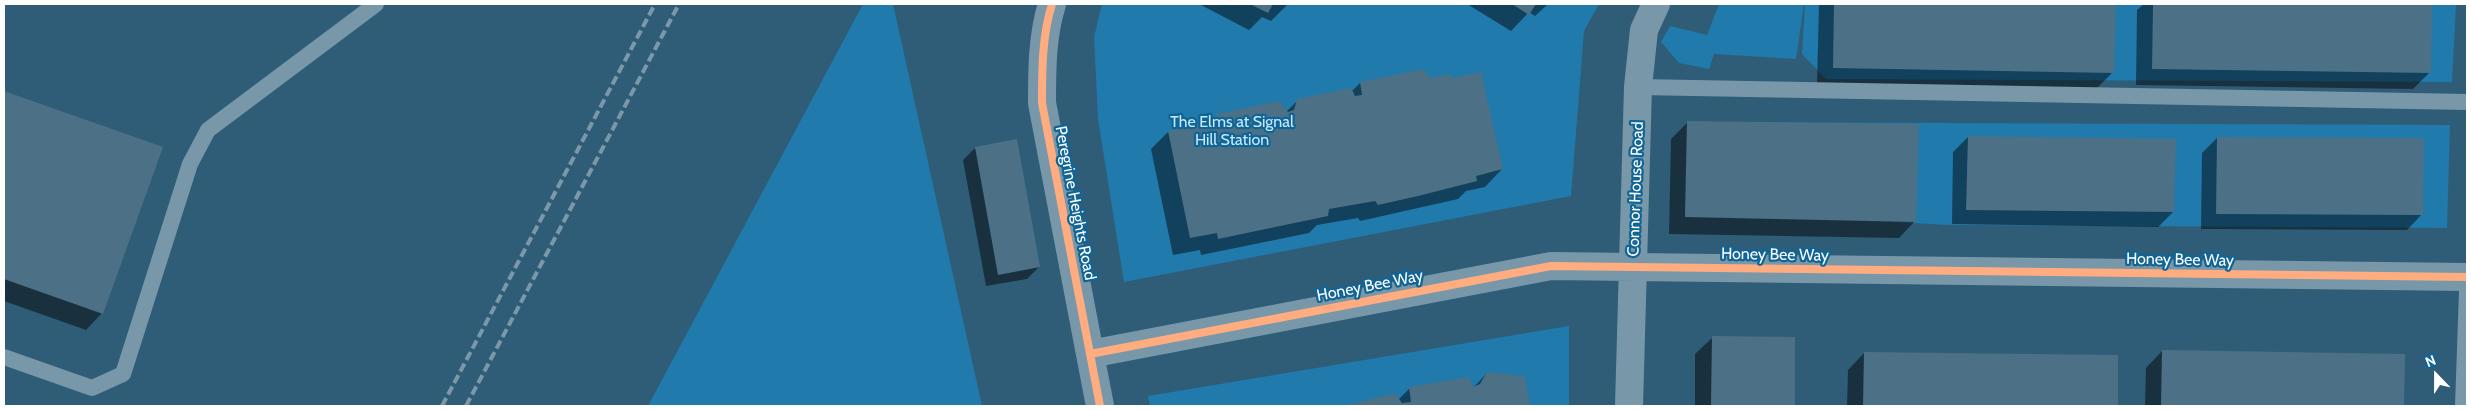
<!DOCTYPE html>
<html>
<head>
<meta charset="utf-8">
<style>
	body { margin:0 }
	#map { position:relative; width:2471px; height:410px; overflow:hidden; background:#2f5d77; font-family:Cabin,sans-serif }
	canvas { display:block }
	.frame { position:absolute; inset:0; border:5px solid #fff; pointer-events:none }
	.north { position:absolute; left:2411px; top:350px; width:50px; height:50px; -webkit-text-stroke:4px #106596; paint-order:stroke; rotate:338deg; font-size:14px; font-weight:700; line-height:20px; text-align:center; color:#fff }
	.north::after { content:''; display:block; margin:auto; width:18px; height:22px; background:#fff; clip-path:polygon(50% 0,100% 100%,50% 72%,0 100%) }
</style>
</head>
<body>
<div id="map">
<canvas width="2471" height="410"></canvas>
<div class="frame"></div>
<div class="north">N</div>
</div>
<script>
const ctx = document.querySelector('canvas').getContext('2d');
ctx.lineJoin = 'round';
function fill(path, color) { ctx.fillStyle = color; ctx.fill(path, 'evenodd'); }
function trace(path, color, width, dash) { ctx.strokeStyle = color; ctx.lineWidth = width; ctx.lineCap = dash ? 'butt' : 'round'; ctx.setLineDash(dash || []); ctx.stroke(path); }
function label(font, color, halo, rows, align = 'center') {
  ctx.font = font + ' Cabin,sans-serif'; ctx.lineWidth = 4.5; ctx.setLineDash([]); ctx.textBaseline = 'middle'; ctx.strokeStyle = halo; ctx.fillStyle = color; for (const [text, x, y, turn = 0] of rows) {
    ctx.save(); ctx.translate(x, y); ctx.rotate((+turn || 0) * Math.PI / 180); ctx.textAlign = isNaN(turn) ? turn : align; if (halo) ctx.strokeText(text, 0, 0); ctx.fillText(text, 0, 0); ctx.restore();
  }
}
fill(new Path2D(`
	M863,4H893L982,406H648Z
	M1102,4H1599L1584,31L1571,196L1124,282L1098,119L1094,37Z
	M1719,4H1804L1796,59L1714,54L1709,69L1679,63L1661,42L1670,26L1707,35Z
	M1805,4H2456L2452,82L1826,79L1802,54Z
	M1690,122L2450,125L2447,228L1949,225L1691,211Z
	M1569,326V406H1150L1148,396Z`), '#207aac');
fill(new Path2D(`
	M1199,4H1288L1271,21L1262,17L1249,30Z
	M1467,4H1548L1535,16L1529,12L1511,31Z
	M1819,4H2115L2113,72L2096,89L1817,84Z
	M2144,4H2431L2430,72L2413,89L2136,85L2137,10Z
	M1360,83L1502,169L1485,187L1466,191L1458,199L1360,221L1358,218L1317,225L1309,233L1201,255L1200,250L1173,255L1151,149L1168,132L1210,123L1218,115L1286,112L1298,100L1351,92Z
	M4,92L161,148L102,313L86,330L4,301Z
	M1688,122L1915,221L1899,238L1669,234L1671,139Z
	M1968,137L2173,212L2158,227L1952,224L1953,152Z
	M2217,138L2422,214L2407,230L2201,229L2202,153Z
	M975,148L1039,267L1027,279L986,286L963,160Z
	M1712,338H1793L1794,406H1695V354Z
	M2162,351L2404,355L2403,406H2145L2146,368Z
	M1864,353L2117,356L2116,406H1847L1848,370Z
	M1487,373L1524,377L1529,406H1347L1394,394L1398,400L1409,389H1472Z`), '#0007');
fill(new Path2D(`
	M1250,4H1273L1268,13Z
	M1512,4H1536L1529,15Z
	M1834,4H2116L2114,73L1833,68Z
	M2153,4H2432L2431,73L2152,69Z
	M1423,69L1430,78L1450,74L1453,78L1481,72L1503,169L1476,176L1477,181L1418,196L1378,205L1375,201L1329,209L1328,216L1218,239L1217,233L1190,238L1168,131L1213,121L1217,114L1279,101L1288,112L1294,110L1297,99L1351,88L1355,96L1362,95L1360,82Z
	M4,91L163,147L103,314L4,279Z
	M1687,121L1919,124L1916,222L1685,217Z
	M1968,136L2176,139L2174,212L1966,210Z
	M2217,137L2424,138L2423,215L2216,214Z
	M1017,139L1040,267L998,275L975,147Z
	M1712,336L1795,337V406H1711Z
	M2162,350L2405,354L2404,406H2161Z
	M1864,352L2118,355V406H1863Z
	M1487,372L1525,376L1530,406H1344L1395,393L1402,403L1411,402L1409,387L1469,377L1473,387L1480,384Z`), '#4c7186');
trace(new Path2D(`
	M1638,87L2467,102
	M4,357L92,388L123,374L190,164L208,130L376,4
	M2463,406L2467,291`), '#7898a9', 16);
trace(new Path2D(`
	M1052,4C1042,36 1042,70 1042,103L1100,406
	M1090,354L1551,266L2467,277
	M1629,406L1638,87L1644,30L1656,4`), '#7898a9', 28);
trace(new Path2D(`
	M442,406L655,4
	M466,406L679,4`), '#7a98a9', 4, [9, 4]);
trace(new Path2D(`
	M1052,4C1042,36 1042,70 1042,103L1100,406
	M1090,354L1551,266L2467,277`), '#ffac80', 8);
label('16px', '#c7ebfe', '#106596', [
	["The Elms at Signal",1232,122],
	["Hill Station",1232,140]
]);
label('16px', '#fff', '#106596', [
	["Connor House Road",1636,189,-88],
	["Peregrine Heights Road",1075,203,79],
	["Honey Bee Way",1775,255,1],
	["Honey Bee Way",2180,260,1],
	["Honey Bee Way",1370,286,-11]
]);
</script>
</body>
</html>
